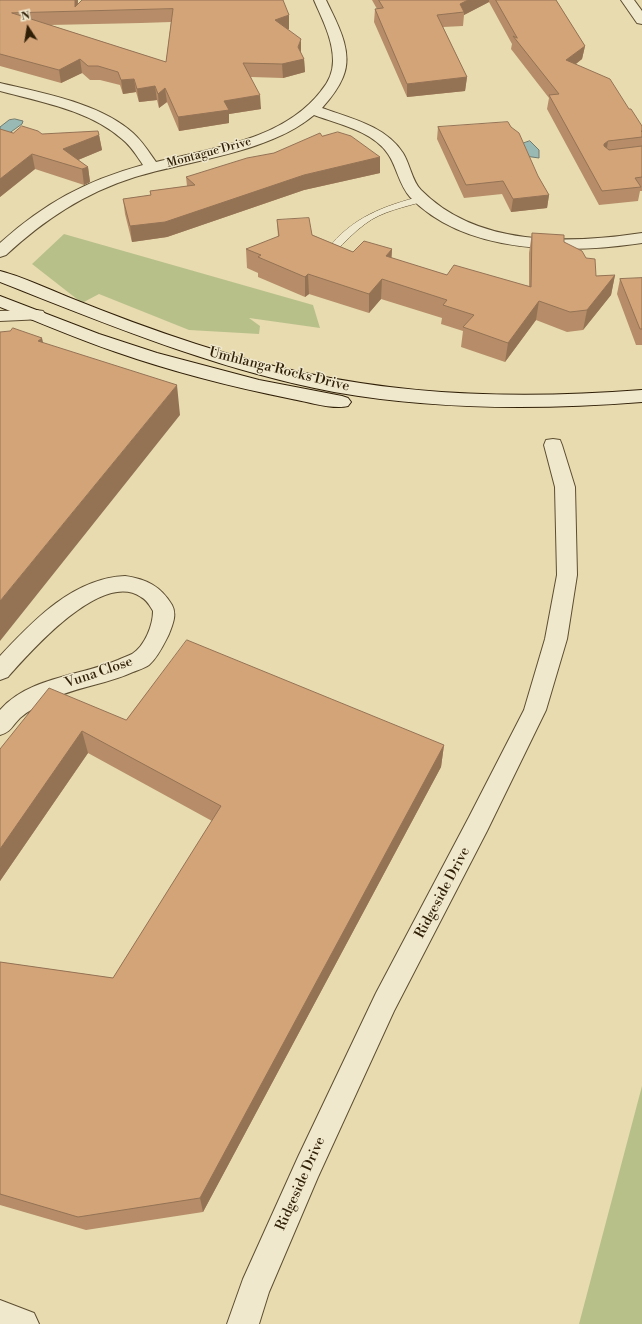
<!DOCTYPE html>
<html>
<head>
<meta charset="utf-8">
<style>
	body { margin:0 }
	#map { position:relative; width:642px; height:1324px; overflow:hidden; background:#e8dbb0; font-family:"Libre Bodoni",serif }
	canvas { display:block }
	.north { position:absolute; left:8px; top:8px; width:40px; height:40px; -webkit-text-stroke:3px #f0e8cc; paint-order:stroke; rotate:348deg; font-size:11px; font-weight:700; line-height:16px; text-align:center; color:#2f1f07 }
	.north::after { content:''; display:block; margin:auto; width:14px; height:18px; background:#2f1f07; clip-path:polygon(50% 0,100% 100%,50% 72%,0 100%) }
</style>
</head>
<body>
<div id="map">
<canvas width="642" height="1324"></canvas>
<div class="north">N</div>
</div>
<script>
const ctx = document.querySelector('canvas').getContext('2d');
ctx.lineJoin = 'round';
function fill(path, color) { ctx.fillStyle = color; ctx.fill(path, 'evenodd'); }
function trace(path, color, width, dash) { ctx.strokeStyle = color; ctx.lineWidth = width; ctx.lineCap = dash ? 'butt' : 'round'; ctx.setLineDash(dash || []); ctx.stroke(path); }
function label(font, color, halo, rows, align = 'center') {
  ctx.font = font + ' "Libre Bodoni",serif'; ctx.lineWidth = 3; ctx.setLineDash([]); ctx.textBaseline = 'middle'; ctx.strokeStyle = halo; ctx.fillStyle = color; for (const [text, x, y, turn = 0] of rows) {
    ctx.save(); ctx.translate(x, y); ctx.rotate((+turn || 0) * Math.PI / 180); ctx.textAlign = isNaN(turn) ? turn : align; if (halo) ctx.strokeText(text, 0, 0); ctx.fillText(text, 0, 0); ctx.restore();
  }
}
fill(new Path2D(`
	M64,234L313,305L320,328L249,318L260,326L259,334L189,330L99,294L82,303L32,264Z
	M642,1086V1324H579Z`), '#b8c08a');
const water = new Path2D(`
	M15,119L23,121L22,124L8,134L0,132V127L9,120Z
	M530,141L539,150V158L525,156L519,145Z`);
fill(water, '#99b9b4');
trace(water, '#6f7b6f', 1);
const lane = new Path2D(`
	M422,196L425,197L427,199L425,201C405,207 382,211 365,224C354,232 345,242 335,252L332,253L327,250C352,217 384,206 422,196Z`);
const street = new Path2D(`
	M314,0H326C337,23 354,52 343,77C338,89 330,99 322,108C350,118 386,126 403,153C410,164 412,181 421,190C477,247 569,244 642,233V243C569,254 465,255 410,197C399,185 397,167 388,154C373,131 338,124 314,115C269,153 190,160 135,177C84,193 44,220 6,255L0,257V243C45,203 85,181 143,165C137,156 131,146 122,139C89,110 41,102 0,91V83C42,93 100,103 133,133C142,141 149,152 156,162C213,148 283,140 321,91C328,83 333,72 333,61C333,39 322,19 314,0Z
	M621,0H634L642,11V24L637,23Z
	M37,310L43,311L46,315L43,319L0,321V311Z
	M553,439L560,440L562,445L575,487L577,575L567,639L546,710L487,831L394,1011L318,1177L269,1292L259,1324H227L243,1279L298,1157L376,993L469,817L524,710L545,639L557,575L555,487L544,445L546,440Z
	M125,576C146,579 161,586 172,605C177,614 173,624 169,634C164,644 158,657 149,665C145,668 138,670 133,672C105,685 73,687 46,702C37,706 28,711 20,718C12,726 11,732 0,735V710C29,677 80,676 118,660C122,658 128,656 132,654C145,646 153,625 153,611C150,606 147,600 141,597C102,570 31,651 8,677L0,680V656C33,621 73,578 125,576Z
	M0,1300L34,1313L39,1324H0Z`);
const secondary = new Path2D(`
	M0,271C23,277 46,288 68,297C110,314 153,330 196,344C346,393 485,402 642,390V402C539,410 436,410 334,392C218,370 109,325 0,282Z
	M0,296L99,334L157,353L259,380L342,396L348,398L351,402L348,406C334,410 308,402 292,399C233,387 173,372 116,352C77,339 39,322 0,307Z`);
trace(lane, '#5d4e31', 1);
trace(street, '#5d4e31', 2);
trace(secondary, '#2f1f07', 2);
fill(lane, '#f0e8cc');
fill(street, '#f0e8cc');
fill(secondary, '#f0e8cc');
fill(new Path2D(`
	M0,0H78V4L283,0L289,29H288L301,52V53L304,59L305,72L283,78L251,77L261,109L229,114V123L179,131L167,102L159,108L157,100L139,102L136,92L123,94L120,85L100,80H90L82,73L61,83L0,66ZM171,22L166,62L50,25L141,23Z
	M372,0H556L585,46L582,59L576,64L629,109L642,126V191H640L638,201L599,205L547,109L549,98L511,49L512,44L489,2L464,15L463,26L443,27L467,77L465,91L407,97L374,22L375,9H377Z
	M438,127L538,176L549,195L547,208L511,212L502,194L464,198L437,139Z
	M0,129L13,133L42,134L99,135L102,150L78,160L88,167L90,182L84,185L35,169L0,197Z
	M322,136L380,157V173L304,190L167,237L132,242L125,214L123,199L151,195L150,191L187,186L186,177L274,153Z
	M277,220L353,252L392,249L391,258L447,275L529,286V253L532,233L564,242L586,258L596,276L615,275L611,295L583,330L567,332L536,320L505,362L461,347L463,331L441,324L442,318L381,299L369,313L309,294L305,297L258,277V273L247,268L246,249L278,237Z
	M642,278V345H636L617,294L620,279Z
	M126,720L444,745L441,767L203,1212L86,1230L0,1205V962L113,978L212,821L88,753L0,881V749Z`), '#b68d68');
fill(new Path2D(`
	M75,0H78L77,11L75,7Z
	M468,0H489V2L464,15V12L460,4Z
	M289,15V29L275,33V20Z
	M301,39V52L298,60L304,59L305,72L283,78L282,64L298,47Z
	M585,46L582,59L564,73L566,60Z
	M80,59L82,73L61,83L59,70Z
	M467,77L465,91L407,97V84Z
	M134,79L136,92L123,94L121,80Z
	M155,86L157,100L139,102L137,89Z
	M165,88L167,102L159,108L158,94Z
	M260,95L261,109L229,114V123L179,131L178,117L224,101Z
	M99,135L102,150L66,165L63,149Z
	M608,141L606,155L601,158L604,144Z
	M32,154L35,169L0,197V179Z
	M380,157V173L304,190L167,237L132,242L130,226L304,175Z
	M88,167L90,182L84,185L82,169Z
	M549,195L547,208L511,212L513,199Z
	M392,249L391,268L386,256Z
	M308,274L309,294L305,297V277Z
	M615,275L611,295L583,330L587,310Z
	M382,279L381,299L369,313V294Z
	M539,301L536,320L505,362L508,343Z
	M42,338L49,367L38,341Z
	M177,385L180,415L0,641V601Z
	M82,731L88,753L0,881V849Z
	M444,745L441,767L203,1212L200,1198Z`), '#947355');
const building = new Path2D(`
	M0,0H75V7L82,0H283L289,15L275,20L301,39L298,47L304,59L282,64L243,63L260,95L224,101L229,110L178,117L165,88L158,94L155,86L137,89L134,79L121,80L118,72L98,66H88L80,59L59,70L0,54ZM173,9L166,62L12,13Z
	M379,0H468L460,4L464,12L437,15L467,77L407,84L375,9L383,8Z
	M496,0H556L585,46L566,60L610,79L629,109H631L642,126V131H641L642,132V137L608,141L604,144V146L609,150L642,146V177L635,178L641,187L602,191L549,95L559,94L513,36L517,38Z
	M508,122L511,127L519,133L538,176L549,195L513,199L503,181L466,185L438,127Z
	M22,126L38,131L42,134L98,131L99,135L63,149L88,167L82,169L32,154L0,179V129L13,133Z
	M338,132L351,136L380,157L304,175L165,222L130,226L123,199L151,195L150,191L195,185L186,177L247,158L274,153L320,133L322,136Z
	M309,218L312,235L353,252L364,241L392,249L386,256L447,275L454,265L531,287L532,233L564,235V242L582,251L586,258L595,259L596,276L615,275L587,310L570,312L539,301L508,343L463,327L474,315L443,305L447,300L382,279L369,294L308,274L305,277L258,257L261,255L246,249L279,236L277,220Z
	M642,278V329H640L620,279Z
	M13,328L42,338L38,341L177,385L0,601V332L10,331Z
	M187,640L444,745L200,1198L78,1217L0,1194V962L113,978L221,806L82,731L0,849V749L49,688L126,720Z`);
fill(building, '#d4a479');
trace(building, '#947355', 1);
label('12px', '#2f1f07', '#f0e8cc', [
	["Montague Drive",209,153,-15]
]);
label('14px', '#2f1f07', '#f0e8cc', [
	["Umhlanga Rocks Drive",279,370,14],
	["Vuna Close",99,673,-19],
	["Ridgeside Drive",443,893,-62],
	["Ridgeside Drive",301,1184,-66]
]);
</script>
</body>
</html>
